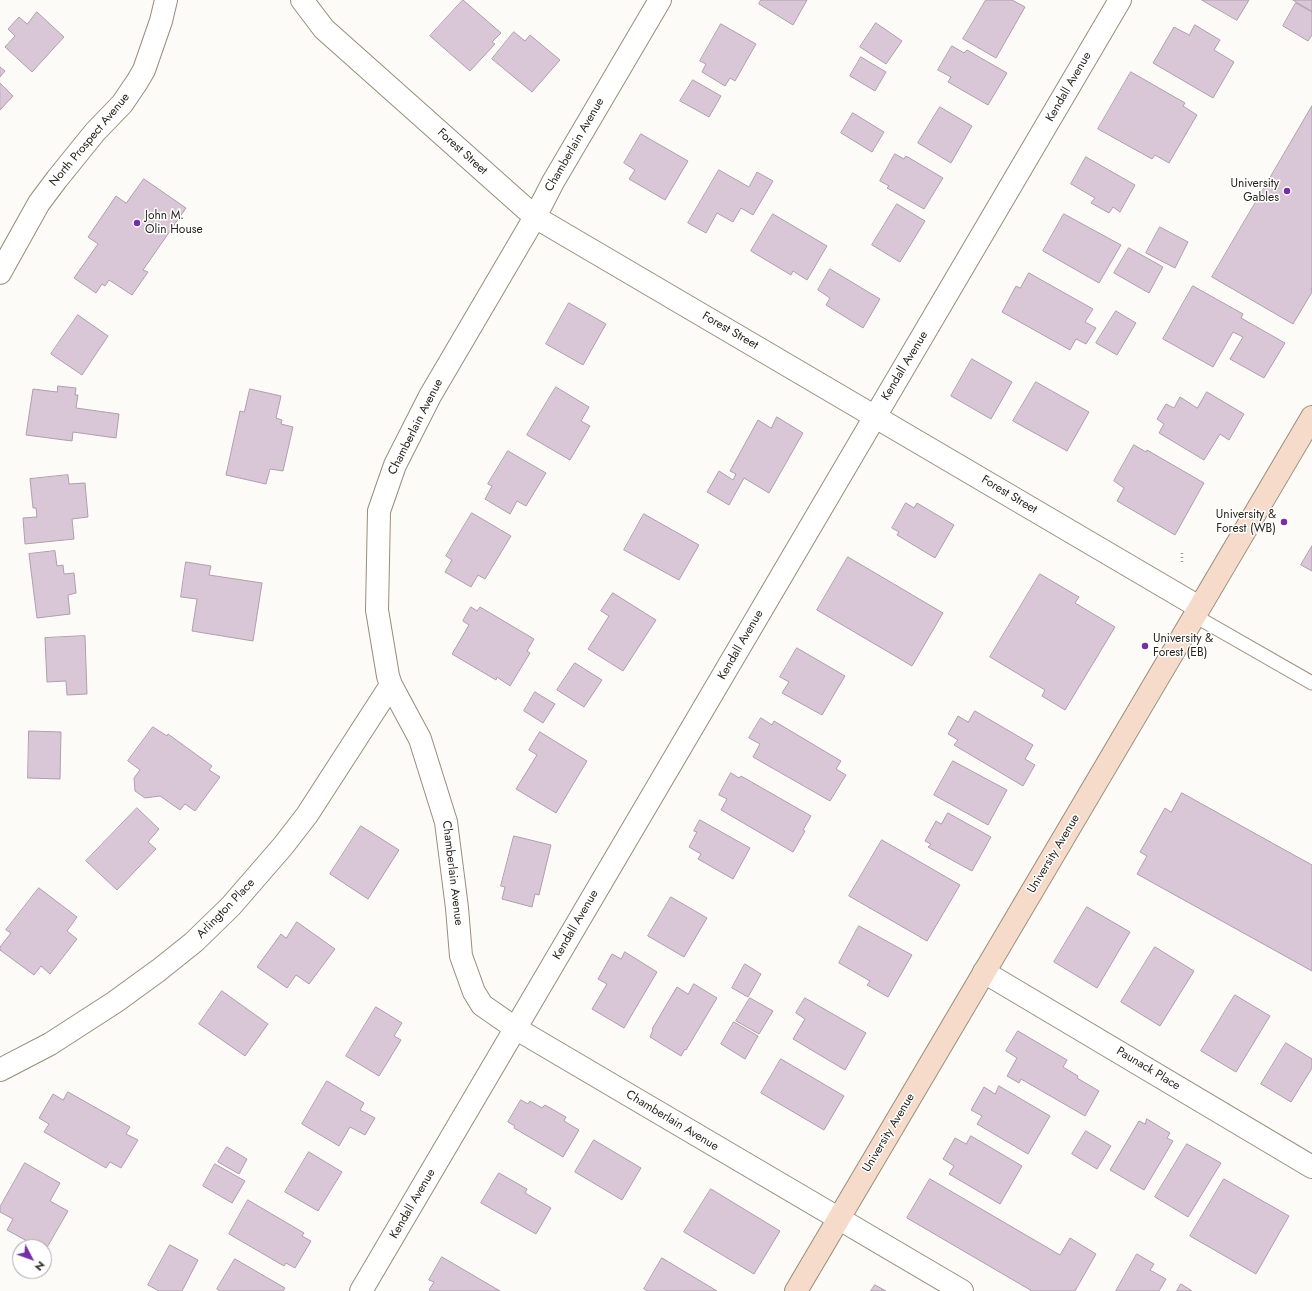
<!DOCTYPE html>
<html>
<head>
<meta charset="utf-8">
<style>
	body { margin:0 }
	#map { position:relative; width:1312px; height:1291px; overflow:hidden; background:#fdfbf7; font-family:Jost,sans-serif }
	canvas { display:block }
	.north { position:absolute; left:12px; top:1239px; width:40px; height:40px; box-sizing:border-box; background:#fff; border:1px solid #a9a8a5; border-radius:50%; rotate:131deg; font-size:11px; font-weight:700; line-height:16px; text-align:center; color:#29251d }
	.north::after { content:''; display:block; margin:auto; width:14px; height:18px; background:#752fa3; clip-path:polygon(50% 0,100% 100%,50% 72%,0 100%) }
</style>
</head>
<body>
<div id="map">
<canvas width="1312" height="1291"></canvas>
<div class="north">N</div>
</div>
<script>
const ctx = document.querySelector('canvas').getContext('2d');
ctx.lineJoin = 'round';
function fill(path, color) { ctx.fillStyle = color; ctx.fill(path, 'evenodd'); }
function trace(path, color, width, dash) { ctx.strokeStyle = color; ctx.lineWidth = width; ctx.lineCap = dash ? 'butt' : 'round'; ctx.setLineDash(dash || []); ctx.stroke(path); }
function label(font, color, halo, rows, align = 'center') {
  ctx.font = font + ' Jost,sans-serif'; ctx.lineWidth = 3; ctx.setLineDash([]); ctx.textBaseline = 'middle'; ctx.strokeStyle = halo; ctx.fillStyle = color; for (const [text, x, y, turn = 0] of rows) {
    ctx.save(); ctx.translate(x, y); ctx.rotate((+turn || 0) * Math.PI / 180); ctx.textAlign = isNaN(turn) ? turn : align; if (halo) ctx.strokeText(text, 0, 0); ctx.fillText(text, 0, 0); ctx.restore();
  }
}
const building = new Path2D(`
	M463,0L501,33L492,42L495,44L470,71L430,36Z
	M761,0H807L793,25L759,4Z
	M986,0H1012L1025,7L996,58L963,39Z
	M1202,0H1249L1237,20Z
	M1293,0H1312V11Z
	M1296,3L1312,12V35L1308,41L1283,26Z
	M37,12L64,37L32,72L5,47L15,36L8,29L19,17L27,24Z
	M876,23L902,41L886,64L860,47Z
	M721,24L756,44L735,81L730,78L725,86L702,72L706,64L700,61Z
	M1195,25L1220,40L1214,50L1234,62L1213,98L1153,63L1174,27L1189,35Z
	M514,32L525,41L530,35L560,60L532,92L492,59Z
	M952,46L964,53L967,50L1007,73L988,105L948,82L951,77L938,70Z
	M861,57L886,72L875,91L850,76Z
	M0,67L5,71L0,77Z
	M1131,72L1185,103L1183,106L1197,115L1169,163L1155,155L1152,159L1098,129Z
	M693,80L721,96L709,117L680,101Z
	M0,83L13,96L0,110Z
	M1312,106V288L1311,289L1312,292L1293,324L1212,277Z
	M940,107L972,126L951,163L918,143Z
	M853,113L884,132L872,152L841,133Z
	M641,134L688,161L665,200L629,179L635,170L624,163Z
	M895,154L904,159L906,156L943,178L924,209L887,188L889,186L880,181Z
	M1086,157L1135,185L1120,212L1113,207L1109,213L1091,203L1095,198L1071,184Z
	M719,170L749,187L757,172L773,181L753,215L741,208L733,222L717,213L706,233L688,223Z
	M144,179L186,208L143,270L148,272L132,295L109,280L105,286L102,284L96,293L74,278L98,244L88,237L116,196L126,203Z
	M897,204L925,221L900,262L872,245Z
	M773,214L827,246L807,280L793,271L791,275L751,251Z
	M1064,214L1121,245L1099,283L1043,251Z
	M1160,227L1188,242L1175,268L1146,253Z
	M1129,248L1163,267L1149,293L1114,273Z
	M830,269L880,299L863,328L826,305L830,298L818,290Z
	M1029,273L1093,309L1085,322L1096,328L1086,344L1076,339L1070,350L1002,312L1016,286L1020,288Z
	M1193,286L1243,314L1241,318L1285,343L1264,378L1230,359L1243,337L1233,332L1213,367L1163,339Z
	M569,303L606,324L583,365L546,344Z
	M1116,311L1136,323L1117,355L1096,343Z
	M78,315L108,336L82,375L51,354Z
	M972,359L1012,382L991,419L951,396Z
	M1036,382L1089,412L1067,451L1013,421Z
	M58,386L76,388L75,395H78L76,408L119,414L116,438L73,432L72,441L26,435L33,389L57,392Z
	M556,387L589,407L581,421L590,426L570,460L527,435Z
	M250,389L281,396L276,418L282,420L281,424L293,427L283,471L270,469L266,484L226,475L240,411L244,412Z
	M1207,392L1244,414L1229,440L1220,434L1204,460L1159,433L1164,424L1157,419L1166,404L1174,408L1180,397L1197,408Z
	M777,417L803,433L769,493L744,478L729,505L707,492L719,471L733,480L736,474L730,471L758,420L771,428Z
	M1134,445L1146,452L1147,450L1204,483L1175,535L1117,501L1124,488L1114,481Z
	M508,451L546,473L526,506L517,501L510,514L485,499L492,486L488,484Z
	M68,475L69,484L85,483L88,517L72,519L74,539L25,544L23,518L37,517L36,508H33L30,479Z
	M906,503L914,508L917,503L954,525L935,558L897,535L899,532L892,528Z
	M472,513L511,536L485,579L478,575L471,587L445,572L452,560L446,556Z
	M644,514L699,545L679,580L624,550Z
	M1312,546V571L1301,565Z
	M55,551L57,566L63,565L64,574L74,573L76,593L68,595L70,614L37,618L29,554Z
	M848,557L943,613L912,666L817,610Z
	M186,562L211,566L209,575L262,583L253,641L192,631L197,599L181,597Z
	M1040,574L1079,597L1075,603L1115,627L1065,710L1042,696L1045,690L990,657Z
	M613,593L656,620L623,671L588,649L609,616L601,611Z
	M471,607L477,611L480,607L534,639L527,651L530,653L510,686L497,677L496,680L452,654L469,625L463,621Z
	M85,636L87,694L67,695L66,681L47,682L45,638Z
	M797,648L845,676L822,715L782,693L789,682L780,677Z
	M575,663L602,680L584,707L557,690Z
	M535,692L555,704L543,723L524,711Z
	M975,711L1033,745L1025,759L1035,765L1023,786L954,745L958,740L948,734L958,716L968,722Z
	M761,718L772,725L774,721L841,761L836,769L846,775L830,801L753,757L760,744L749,738Z
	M153,727L167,736L168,734L212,766L209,770L220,777L195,811L185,804L180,810L160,796L145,798L135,791L134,778L140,770L128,761Z
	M29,731L61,732L60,779L28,778Z
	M540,732L587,761L556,813L516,789L537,755L529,750Z
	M953,761L1007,790L988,825L934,795Z
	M731,773L739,778L741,776L811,816L803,830L805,831L793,852L721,810L727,799L719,795Z
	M1182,793L1312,865V971L1137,874L1147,856L1140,852L1165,808L1171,812Z
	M137,808L159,829L148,842L156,849L117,890L86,861Z
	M948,813L991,837L972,871L928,847L931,844L925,841L936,821L941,824Z
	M700,820L750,848L733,879L698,859L701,854L689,847L697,832L694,831Z
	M361,826L399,850L368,899L330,874Z
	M514,836L551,845L539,895L535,894L532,907L502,899L505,887L501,886Z
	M882,840L960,885L927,941L849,896Z
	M39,888L77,917L67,931L77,939L50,974L41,966L34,975L0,950V947L11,933L6,930Z
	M671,897L707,918L684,957L648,936Z
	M1087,907L1130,932L1097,988L1054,962Z
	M297,922L335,949L309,984L296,975L287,988L257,967L281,934L286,938Z
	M859,926L912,955L888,997L867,985L870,981L839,963Z
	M1155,947L1194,971L1160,1026L1121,1002Z
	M625,952L657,972L624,1028L592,1009L607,984L598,979L612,954L621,959Z
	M745,964L761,974L748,997L732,988Z
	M694,984L717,998L686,1050L685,1049L681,1056L650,1037L653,1030L652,1029L677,987L688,994Z
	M222,991L268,1024L245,1056L199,1024Z
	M1235,995L1270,1016L1236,1072L1201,1051Z
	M750,998L773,1011L759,1034L736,1021Z
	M805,998L866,1033L845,1070L793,1039L805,1019L796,1013Z
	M376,1007L402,1023L394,1036L401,1040L379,1076L346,1056Z
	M734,1022L758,1036L745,1059L721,1044Z
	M1018,1031L1067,1060L1063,1067L1078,1076L1077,1078L1099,1091L1085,1116L1021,1079L1019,1083L1007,1076L1017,1058L1006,1051Z
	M1286,1043L1312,1059V1068L1291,1102L1261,1084Z
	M781,1059L844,1096L824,1130L761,1093Z
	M327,1081L364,1103L360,1110L375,1118L365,1135L350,1127L339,1146L302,1124Z
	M999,1086L1050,1116L1028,1154L977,1124L982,1116L971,1110L984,1087L995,1094Z
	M68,1092L130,1127L126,1134L138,1140L121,1168L110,1162L106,1168L44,1132L49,1124L39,1118L53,1094L63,1100Z
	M521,1100L528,1104L530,1101L542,1108L545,1105L566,1117L564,1121L579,1130L563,1157L514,1128L515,1126L508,1122Z
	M1147,1119L1170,1133L1167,1138L1173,1141L1144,1190L1110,1170L1139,1121L1145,1124Z
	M1086,1131L1111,1146L1097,1169L1072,1154Z
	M971,1136L1022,1166L1000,1204L949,1174L954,1166L943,1159L955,1138L966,1144Z
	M594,1140L641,1168L622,1200L575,1172Z
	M1187,1144L1221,1163L1188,1217L1155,1197Z
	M227,1147L247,1159L239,1174L218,1162Z
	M309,1152L342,1172L318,1211L285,1192Z
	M25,1163L60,1183L50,1201L68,1211L45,1251L44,1250V1247H38L7,1230L13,1219L0,1212V1207Z
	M215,1164L245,1181L232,1203L203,1186Z
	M499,1173L527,1189L525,1193L551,1208L536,1234L481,1203Z
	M930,1179L1060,1255L1070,1238L1096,1254L1075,1291H1032L907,1218Z
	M1224,1179L1289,1216L1256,1274L1190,1236Z
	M711,1189L780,1231L754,1274L684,1232Z
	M248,1200L304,1233L302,1236L311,1241L295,1268L286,1263L284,1266L229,1234Z
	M170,1245L198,1260L182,1291H159L148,1285Z
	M1137,1254L1154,1264L1150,1270L1166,1279L1159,1291H1116Z
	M442,1257L500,1291H430L429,1290L434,1282L429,1280Z
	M662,1258L717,1291H648L644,1289Z
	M235,1259L285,1288L283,1291H220L217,1289Z
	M1181,1284L1192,1291H1177Z
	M875,1285L886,1291H871Z`);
fill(building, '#d9c6d6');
trace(building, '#b09ead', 1);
const lane = new Path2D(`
	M1195,616L1312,683`);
const street = new Path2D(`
	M302,0L324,29L535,217L1199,607
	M660,0L553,182L535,217L430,396L395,465L379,511L377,610L388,676L391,685L420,739L446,822L457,908L461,956L474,992L482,1005L515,1028L962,1291
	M0,273L39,203L57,179L95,132L122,104L137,82L144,70L161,21L166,0
	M984,972L1312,1167
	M0,1070L50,1044L115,1002L159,970L194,942L231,906L283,846L307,815L391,685
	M361,1291L1120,0`);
const secondary = new Path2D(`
	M796,1291L1312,417`);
trace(lane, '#988d7a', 15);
trace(street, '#988d7a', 24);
trace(secondary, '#988d7a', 24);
trace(new Path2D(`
	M1182,553V563`), '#9a9791', 2.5, [1, 3]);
trace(lane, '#fff', 13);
trace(street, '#fff', 22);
trace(secondary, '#f6dbca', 22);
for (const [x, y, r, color] of [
	[1287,191,4,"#752fa3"],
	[137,223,4,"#752fa3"],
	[1284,522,4,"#752fa3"],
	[1145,646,4,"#752fa3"]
]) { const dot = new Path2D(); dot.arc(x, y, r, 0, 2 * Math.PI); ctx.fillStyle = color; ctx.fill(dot); trace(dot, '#fff', 1.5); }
label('12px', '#29251d', '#fff', [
	["Kendall Avenue",1069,87,-60],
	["North Prospect Avenue",90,140,-50],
	["Chamberlain Avenue",575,145,-60],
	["Forest Street",462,152,42],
	["Forest Street",730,331,30],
	["Kendall Avenue",905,366,-59],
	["Chamberlain Avenue",416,427,-63],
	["Forest Street",1009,495,31],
	["Kendall Avenue",741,645,-60],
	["University Avenue",1054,854,-59],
	["Chamberlain Avenue",452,873,83],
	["Arlington Place",226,909,-46],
	["Kendall Avenue",576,925,-60],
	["Paunack Place",1148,1069,31],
	["Chamberlain Avenue",672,1121,31],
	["University Avenue",889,1133,-59],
	["Kendall Avenue",413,1204,-60]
]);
label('12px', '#29251d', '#fff', [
	["University",1279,184],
	["Gables",1279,198],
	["John M.",145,216,"left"],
	["Olin House",145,230,"left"],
	["University &",1276,515],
	["Forest (WB)",1276,529],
	["University &",1153,639,"left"],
	["Forest (EB)",1153,653,"left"]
], 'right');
</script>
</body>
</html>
